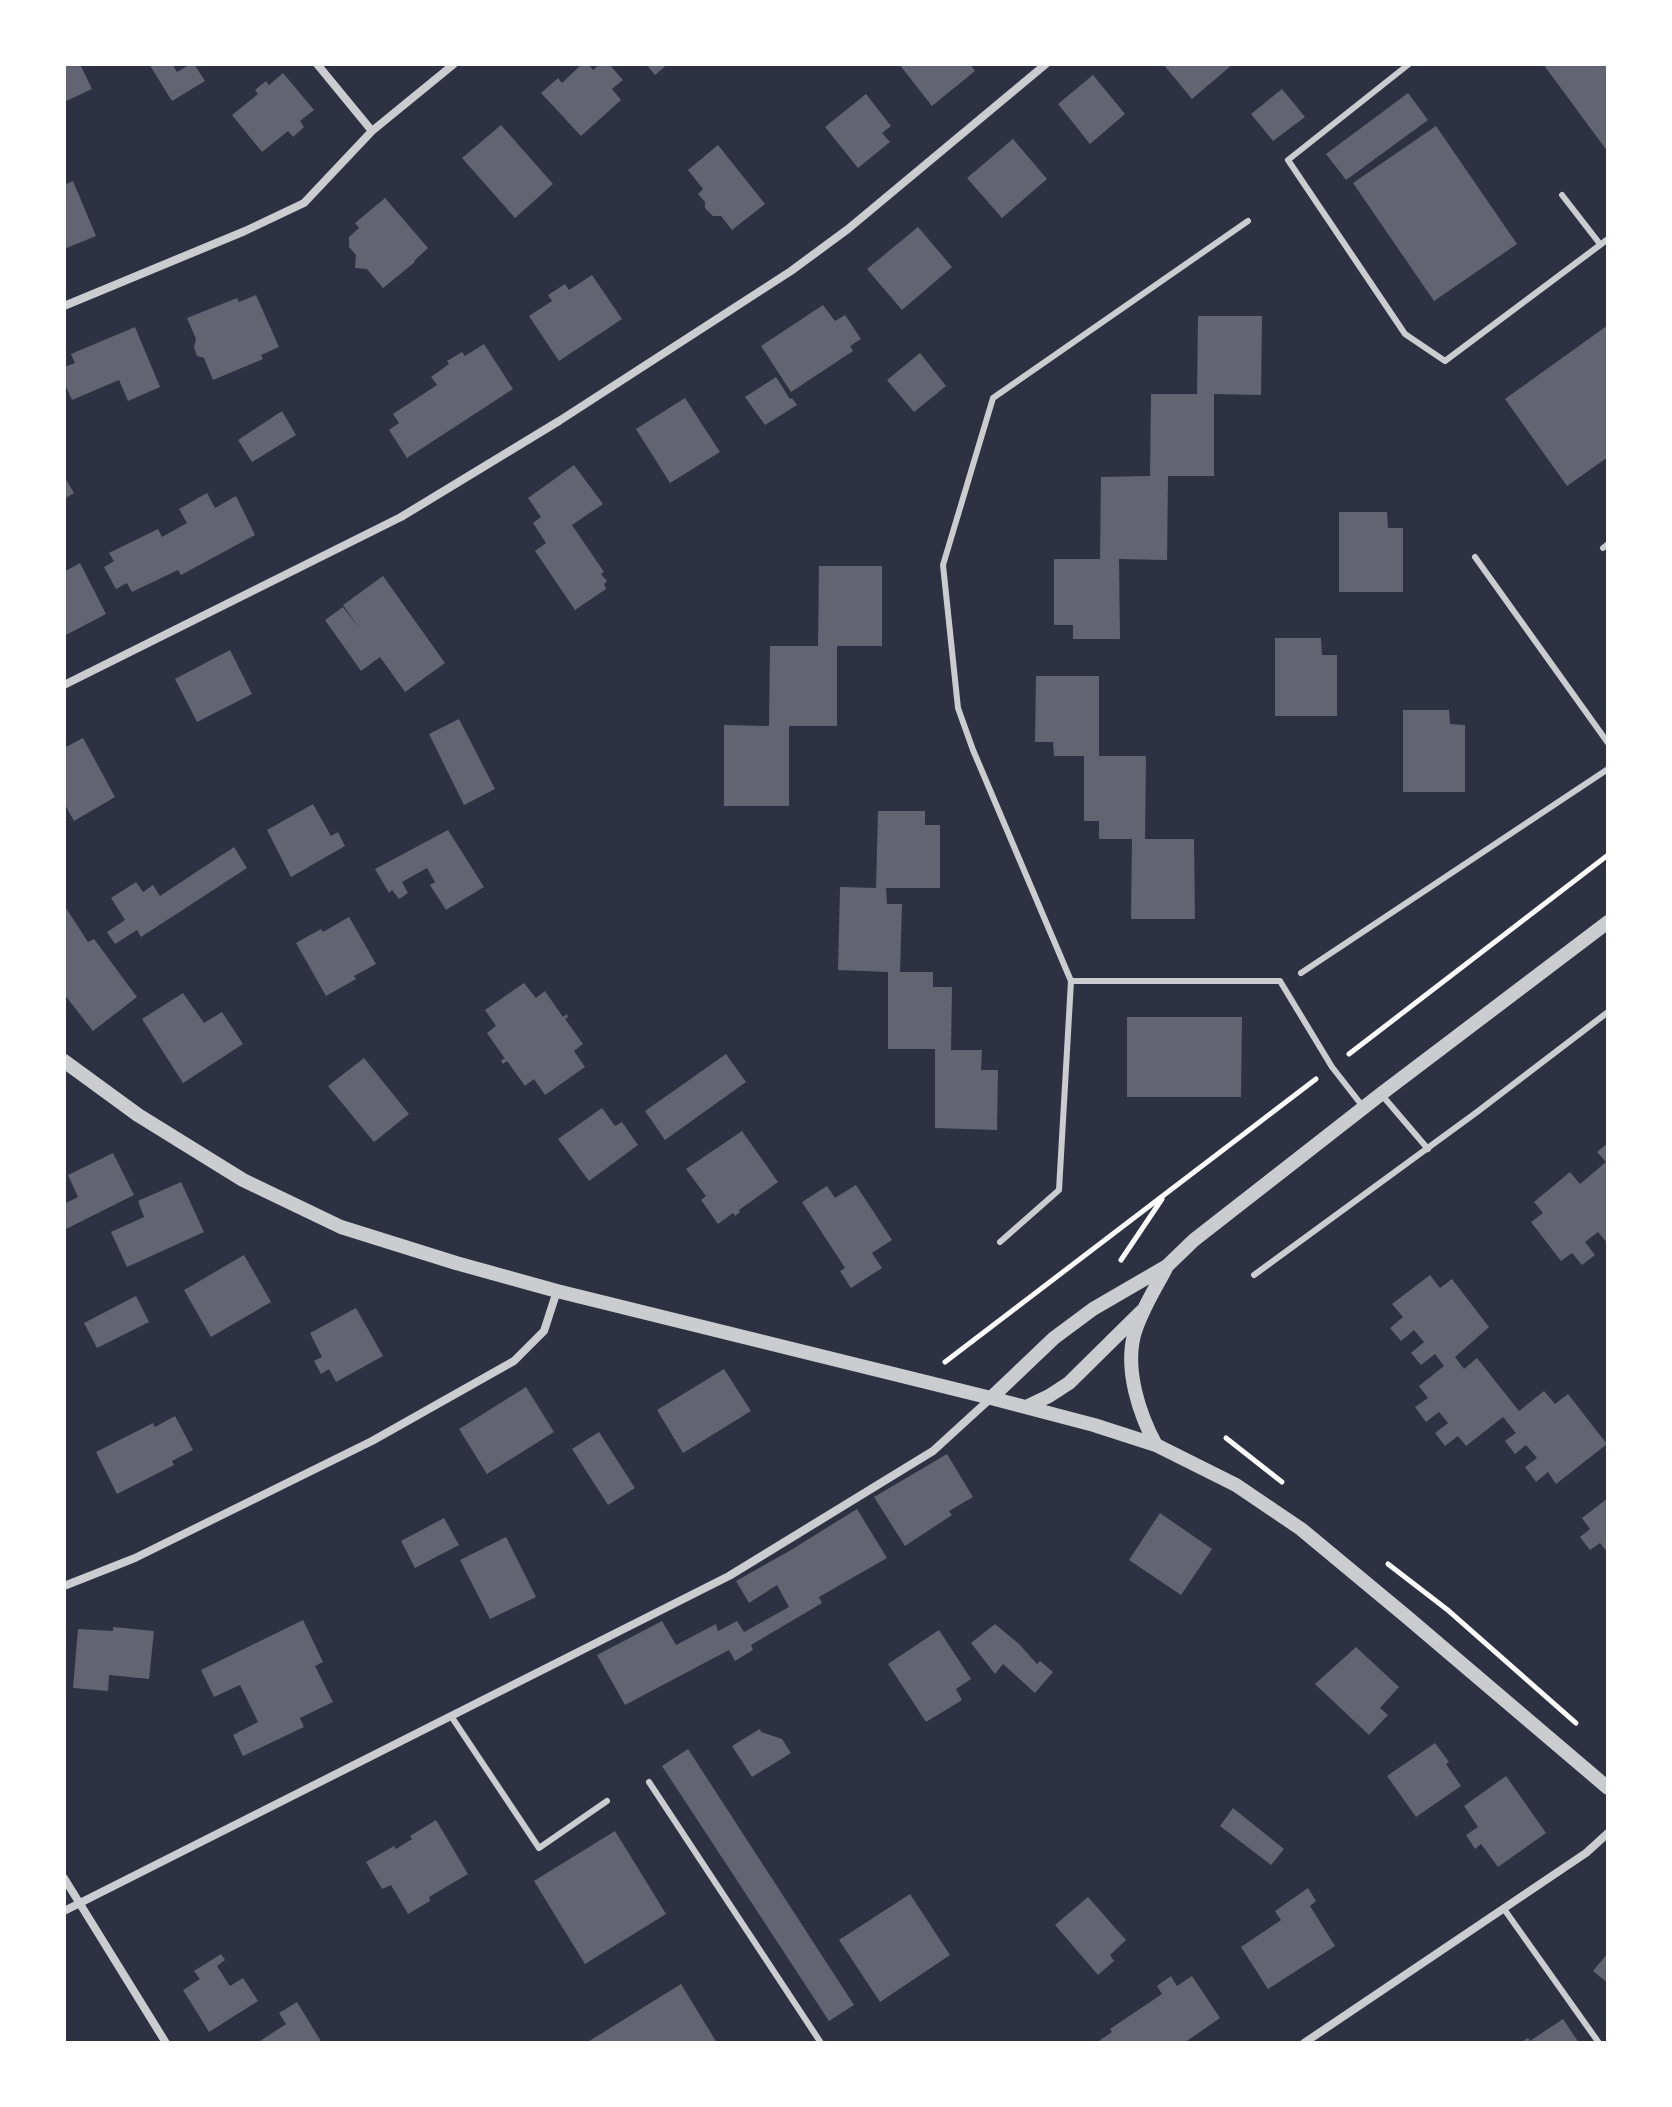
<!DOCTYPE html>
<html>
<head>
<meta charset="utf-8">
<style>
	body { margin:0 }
	#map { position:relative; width:1672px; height:2107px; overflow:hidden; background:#2d3142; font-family:"PT Sans Narrow",sans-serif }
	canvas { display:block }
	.frame { position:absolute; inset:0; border:66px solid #fff; pointer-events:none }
</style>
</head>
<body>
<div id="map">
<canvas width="1672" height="2107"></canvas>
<div class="frame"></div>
</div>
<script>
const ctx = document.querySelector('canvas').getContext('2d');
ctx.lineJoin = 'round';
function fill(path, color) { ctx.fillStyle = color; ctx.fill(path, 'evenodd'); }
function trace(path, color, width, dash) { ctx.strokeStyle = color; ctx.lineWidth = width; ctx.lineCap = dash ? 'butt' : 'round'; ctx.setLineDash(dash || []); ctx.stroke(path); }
fill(new Path2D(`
	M64,64H80L92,89L64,102Z
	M149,64H172L177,72L191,64H194L205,81L172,101Z
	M582,64H588L593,70L600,64H609L623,80L612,89L621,100L581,136L541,93L558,78L562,83Z
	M646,64H668L655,75Z
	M899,64H970L975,71L932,106Z
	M1163,64H1233L1192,99Z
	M1543,64H1608V152Z
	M283,73L314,110L300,121L304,127L293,137L288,131L262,152L232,115L258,94L255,90L266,81L269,85Z
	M1093,75L1125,114L1090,144L1058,104Z
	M1282,89L1305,117L1273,141L1251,114Z
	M1408,93L1428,120L1346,180L1326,154Z
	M866,94L891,126L882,133L890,142L858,168L825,127Z
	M501,125L553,184L515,218L462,158Z
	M1436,126L1517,244L1434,301L1353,183Z
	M1013,139L1047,179L1002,218L967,178Z
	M718,145L765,204L732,230L721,216H713L705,208V202L698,194L703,189L688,170Z
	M73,181L96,236L64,249V185Z
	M385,198L428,248L414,261L415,262L383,288L367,269L355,268L356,255L349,247V237L359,228L355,223Z
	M918,227L952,267L902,310L867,269Z
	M592,275L622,319L559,361L529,316L552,301L548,295L565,284L569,290Z
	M256,295L279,347L261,355L263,359L213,380L204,358L197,356L194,347L196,339L187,318L237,298L239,302Z
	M823,305L835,321L845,315L861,339L850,346L853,351L791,392L761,346Z
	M1198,316H1262L1261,395L1214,394V476H1168L1167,560L1119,559L1120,639H1073V625H1054V559H1100L1101,477L1150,476L1151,394H1197Z
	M1608,325V457L1567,486L1505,399Z
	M135,327L160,387L128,401L119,380L72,400L64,382V367L75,363L71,354Z
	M484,344L513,389L407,458L389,430L399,423L393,414L437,385L431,377L449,364L447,361L462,352L465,356Z
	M920,353L946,386L914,412L887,380Z
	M776,377L790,399L792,398L797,405L765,425L745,397Z
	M685,398L720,452L670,483L636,429Z
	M282,411L296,435L252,462L238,440Z
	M574,465L603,504L572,525L604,572L601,574L607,581L604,584L606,589L575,610L535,551L546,543L533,523L541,517L528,498Z
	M64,476L74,493L64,499Z
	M207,493L215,508L236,496L255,535L181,575L178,570L132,592L127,583L116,589L104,567L114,561L109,553L158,529L162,537L187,523L179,509Z
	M1339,512H1387L1388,528H1403V592H1339Z
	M80,563L106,614L64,636V572Z
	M819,566H882V646H837V726H789V806H724V725L769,726L770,646H818Z
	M383,576L445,663L405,692L380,657L361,671L325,620L343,607L360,629L343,605Z
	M1275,638H1321L1322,655H1337V716H1275Z
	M230,650L252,694L197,722L175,679Z
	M1036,676H1099V756H1146L1145,839H1194L1195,919H1131L1132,839H1099V821H1084V756H1054L1053,742H1035Z
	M1403,710H1449L1450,724L1465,725V792H1403Z
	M459,719L495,789L464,805L429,734Z
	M83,738L115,797L74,821L64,803V748Z
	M313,804L331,836L338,832L345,846L291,877L267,830Z
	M878,811H925V825H940V888H886L887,904H902L900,972H933V987H952L951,1050H982L981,1070H998L997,1130L935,1128V1049H888V972L838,970L840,887L876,888Z
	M448,830L484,887L446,910L430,885L435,882L427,868L402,882L408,893L399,899L392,890L389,893L375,869Z
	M234,847L247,868L141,937L137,930L115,944L107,932L125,920L111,898L136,882L143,892L153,885L160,896Z
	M64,905L88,942L94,939L137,997L93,1031L64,994Z
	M349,917L376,964L354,976L356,979L326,996L296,943L321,929L323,932Z
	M524,983L536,998L545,991L563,1017L567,1014L568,1017L565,1019L583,1044L574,1051L585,1067L545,1095L534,1079L525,1086L507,1061L503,1064L501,1060L505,1059L487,1033L496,1026L485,1010Z
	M183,993L204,1023L222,1012L243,1044L183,1083L142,1019Z
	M1127,1017H1242L1241,1097H1127Z
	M726,1054L746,1082L665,1140L645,1111Z
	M364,1058L409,1114L374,1142L328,1086Z
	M602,1108L615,1126L622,1122L638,1145L589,1181L558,1139Z
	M742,1131L778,1182L739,1210L740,1212L735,1216L733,1213L718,1224L701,1200L706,1196L686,1169Z
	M1608,1143V1244L1598,1232L1585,1242L1595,1255L1582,1265L1572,1253L1561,1261L1531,1222L1543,1213L1534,1202L1570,1172L1580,1184L1606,1162L1597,1152Z
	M113,1153L134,1195L64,1230V1204L78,1197L68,1175Z
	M181,1182L204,1232L127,1267L111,1232L144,1217L138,1201Z
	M856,1185L892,1240L872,1253L882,1268L851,1288L840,1271L845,1268L802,1202L827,1186L835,1198Z
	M244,1255L271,1302L211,1337L184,1290Z
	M1430,1275L1440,1288L1452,1279L1489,1327L1455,1357L1464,1369L1477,1358L1519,1411L1544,1391L1555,1404L1568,1394L1607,1444L1556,1484L1548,1472L1536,1482L1525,1467L1537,1458L1526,1445L1515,1454L1505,1441L1516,1433L1503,1417L1466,1446L1458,1436L1445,1446L1435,1433L1448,1423L1439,1412L1426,1422L1415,1407L1428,1398L1419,1386L1444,1366L1435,1354L1421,1365L1411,1353L1424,1342L1414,1330L1401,1341L1390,1328L1403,1317L1392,1304Z
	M136,1296L149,1322L97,1348L84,1323Z
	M356,1308L383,1356L336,1382L329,1369L321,1374L314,1361L322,1357L310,1333Z
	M724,1369L751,1411L683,1453L657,1410Z
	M526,1387L554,1432L487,1474L459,1429Z
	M175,1416L193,1450L172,1461L174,1465L117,1494L96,1452L153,1423L155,1427Z
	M599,1432L635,1488L608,1505L572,1449Z
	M947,1454L973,1497L949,1511L952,1515L905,1546L874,1497Z
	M1608,1498V1553L1600,1543L1590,1550L1580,1537L1590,1529L1582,1518Z
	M857,1509L887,1558L819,1597L822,1603L751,1645L753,1650L735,1661L729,1650L625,1705L597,1655L662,1621L676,1645L716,1624L718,1631L737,1621L744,1632L789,1607L777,1585L749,1603L736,1581L791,1550Z
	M1160,1513L1212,1549L1181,1595L1129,1560Z
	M444,1518L459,1545L415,1568L401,1541Z
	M506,1537L536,1597L490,1619L460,1560Z
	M303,1620L323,1662L315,1666L333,1702L300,1718L304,1727L243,1756L233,1735L258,1722L240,1685L214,1697L201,1670Z
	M995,1624L1019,1644L1037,1664L1040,1661L1053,1672L1035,1693L1003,1664L995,1674L971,1643Z
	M113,1627L154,1631L149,1679L109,1675L108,1691L73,1688L78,1629L113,1631Z
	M939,1630L971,1679L956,1689L962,1700L926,1722L888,1664Z
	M1356,1647L1399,1687L1380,1708L1388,1715L1369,1735L1315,1684Z
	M760,1729L761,1732L782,1739L791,1753L752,1777L732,1746Z
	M1435,1743L1449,1762L1446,1764L1461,1786L1416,1817L1387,1776Z
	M688,1749L854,2005L829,2021L662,1766Z
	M1506,1776L1546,1833L1498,1867L1481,1844L1475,1849L1466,1835L1478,1827L1464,1806Z
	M1233,1808L1284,1849L1271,1865L1220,1826Z
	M436,1820L468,1874L429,1897L430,1901L408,1914L391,1885L382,1889L366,1862L394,1846L396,1849L412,1839L410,1836Z
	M615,1831L666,1914L585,1964L534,1881Z
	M1308,1888L1316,1901L1310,1906L1335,1946L1268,1989L1241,1947L1281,1920L1275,1911Z
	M910,1894L950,1955L880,2002L839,1940Z
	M1088,1897L1126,1940L1110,1955L1114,1961L1098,1975L1055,1925Z
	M1608,1953V1983L1593,1971Z
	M221,1954L225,1960L217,1966L230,1986L243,1978L258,2001L209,2032L183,1990L200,1979L194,1971Z
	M1171,1976L1177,1986L1192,1976L1220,2018L1184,2043H1100L1099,2041L1112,2032L1110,2029L1162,1994L1157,1986Z
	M681,1984L717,2043H586Z
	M297,2002L322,2043H257L286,2024L279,2013Z
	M1563,2019L1579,2043H1520L1528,2038L1530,2041Z`), '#626471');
trace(new Path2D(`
	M1349,1054L1608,855
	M1121,1260L1162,1199
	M945,1362L1316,1079
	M1226,1438L1282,1482
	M1388,1564L1449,1611L1576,1723`), '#fff', 5);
trace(new Path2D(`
	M1409,64L1288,160L1405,334L1445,361L1608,239
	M1562,195L1600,244
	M1248,221L993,398L943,565L958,708L973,750L1071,981H1280L1332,1067L1364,1108
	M1603,548L1608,544
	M1475,557L1608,743
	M1301,973L1608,769
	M1381,1094L1428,1149
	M1000,1242L1059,1190L1071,981
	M1254,1275L1477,1112L1608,1012
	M451,1716L539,1848L607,1801
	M649,1782L821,2043
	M1504,1909L1599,2043`), '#caccd0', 6);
trace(new Path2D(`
	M317,64L372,131
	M64,306L245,231L304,203L372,131L454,64
	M64,685L401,517L559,421L791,271L848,229L1046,64
	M64,1586L135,1558L372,1441L514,1361L544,1331L557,1291
	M64,1878L166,2043
	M64,1911L729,1576L933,1451L991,1398
	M1304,2043L1586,1853L1608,1833`), '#caccd0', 8);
trace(new Path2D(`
	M64,1061L138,1115L243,1180L341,1227L456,1263L557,1291L991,1398L1094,1425L1156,1445L1236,1485L1301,1529L1407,1617L1608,1788
	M991,1398L1054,1338L1093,1309L1167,1266L1194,1240L1381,1094L1608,922
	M1026,1407L1049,1396L1069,1383L1142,1311
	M1156,1445C1139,1414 1125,1370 1134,1335C1141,1310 1156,1288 1167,1266`), '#caccd0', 14);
</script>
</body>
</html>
